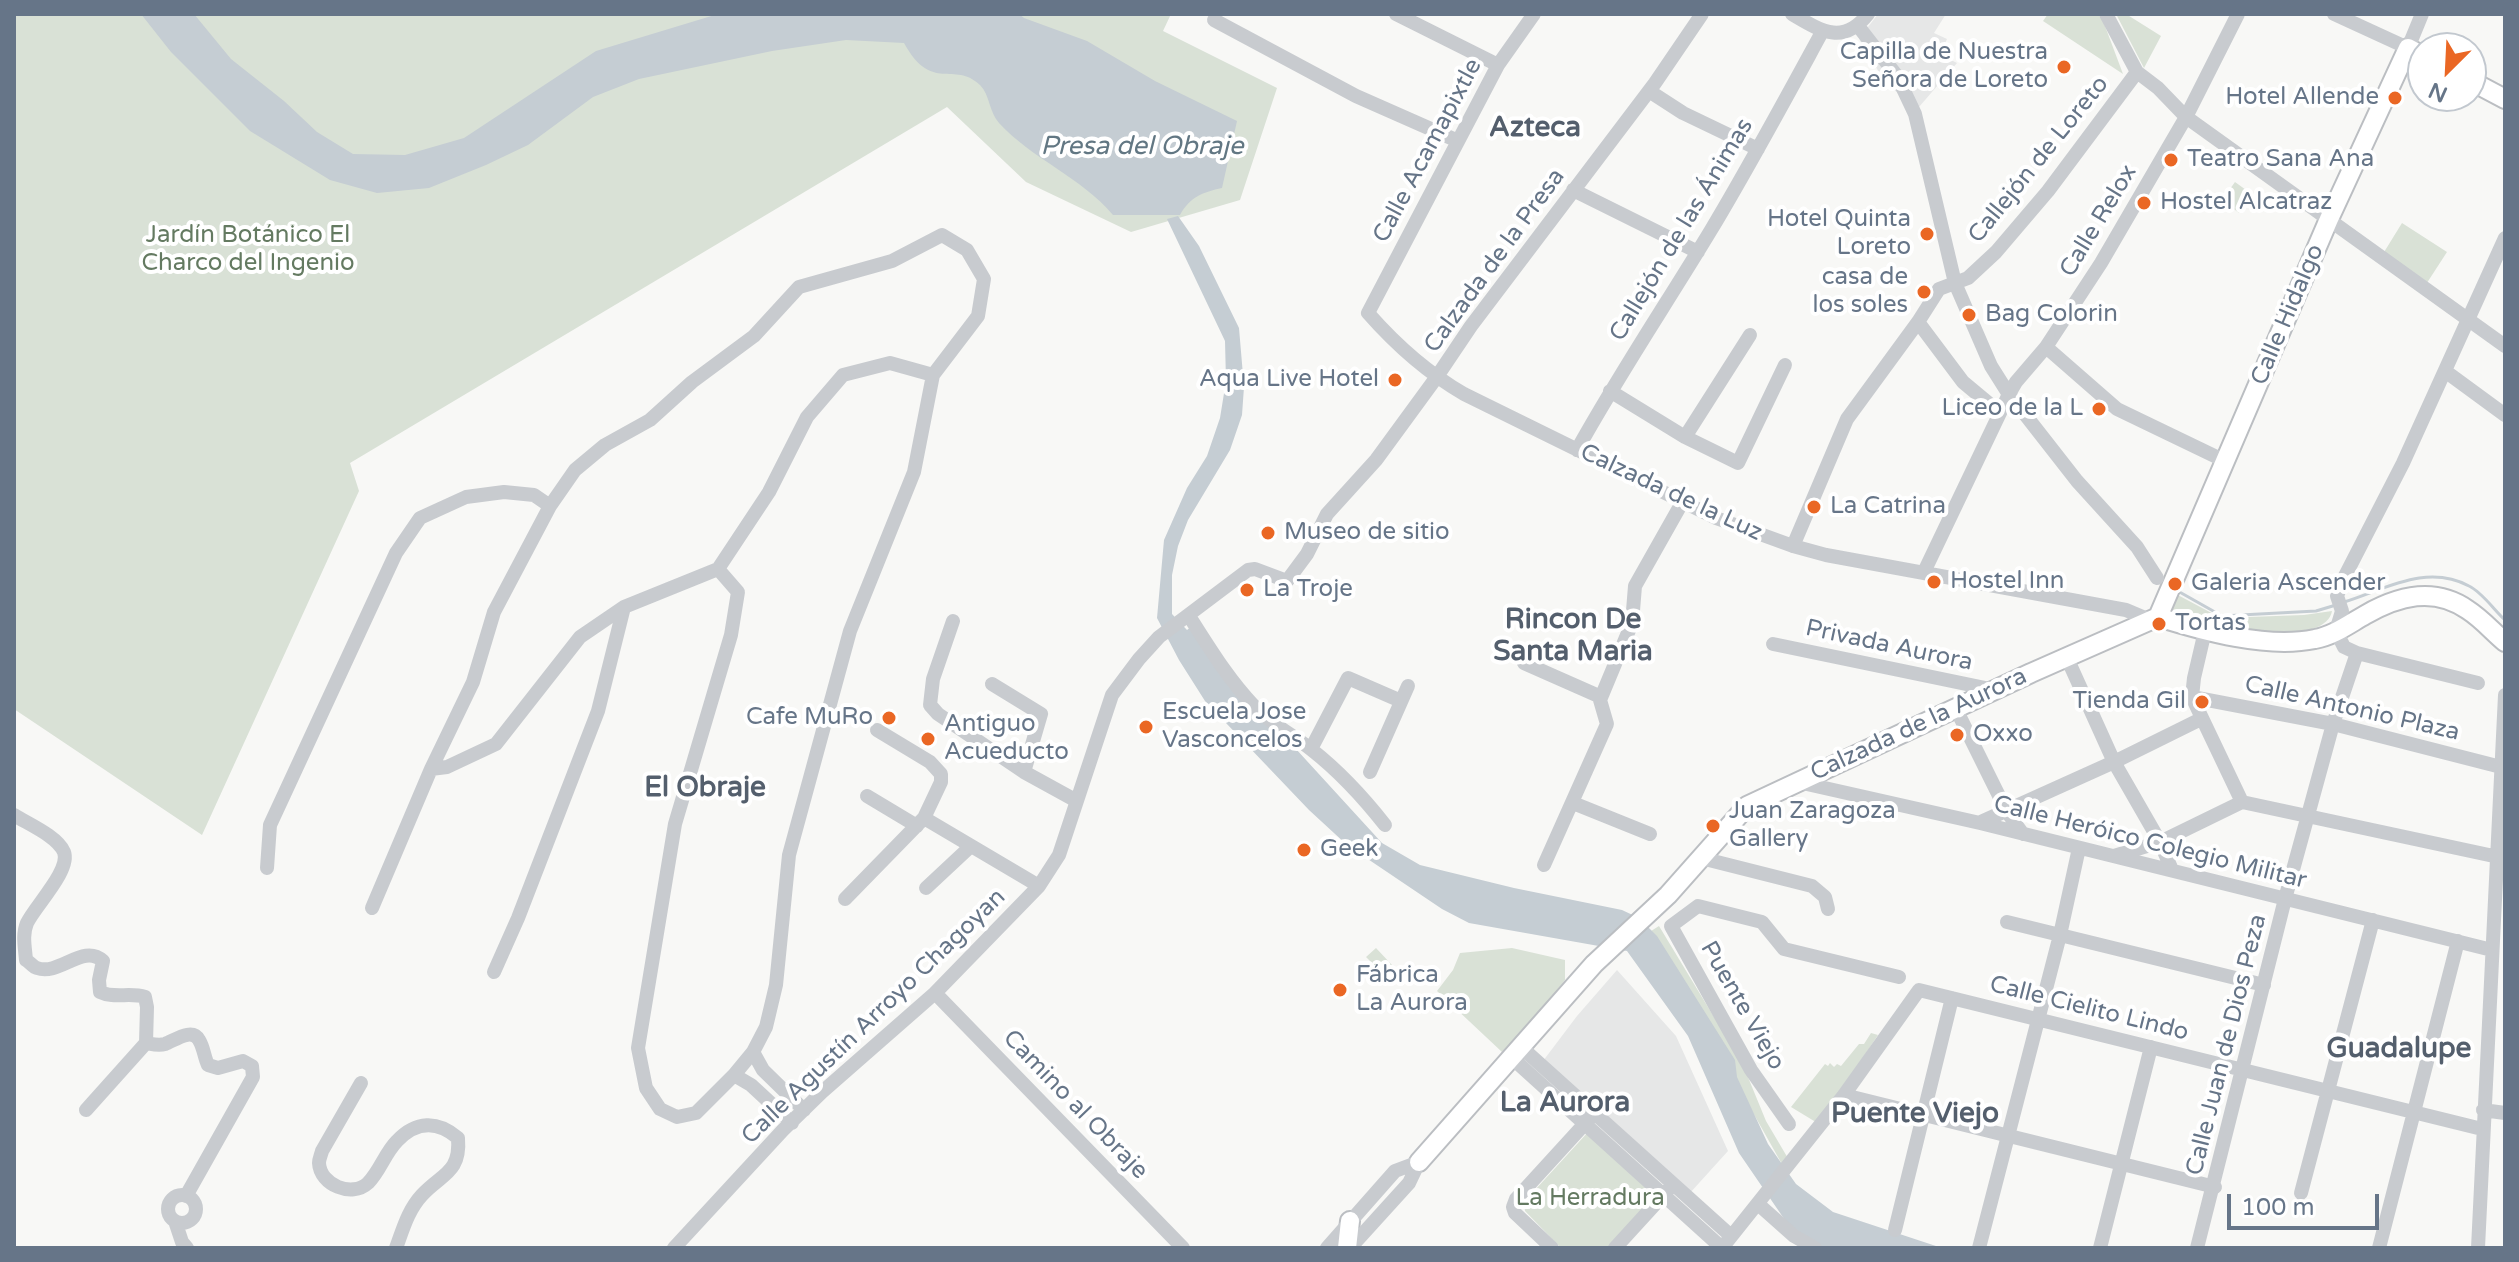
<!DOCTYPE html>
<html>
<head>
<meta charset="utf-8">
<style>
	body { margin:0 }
	#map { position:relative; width:2519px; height:1262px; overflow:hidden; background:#f8f8f6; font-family:"Varela Round",sans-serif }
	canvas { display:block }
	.frame { position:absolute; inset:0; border:16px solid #667588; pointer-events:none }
	.north { position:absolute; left:2407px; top:32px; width:80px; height:80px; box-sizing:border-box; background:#fff; border:2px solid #c2c8cf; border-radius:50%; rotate:204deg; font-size:22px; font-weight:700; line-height:32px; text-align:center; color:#667588 }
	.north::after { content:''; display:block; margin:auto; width:28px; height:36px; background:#ea6724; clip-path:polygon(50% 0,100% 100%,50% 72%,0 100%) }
	.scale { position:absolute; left:2227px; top:1194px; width:152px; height:36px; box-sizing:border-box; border:4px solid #667588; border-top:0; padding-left:10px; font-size:24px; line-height:28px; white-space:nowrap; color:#667588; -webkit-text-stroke:6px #fff; paint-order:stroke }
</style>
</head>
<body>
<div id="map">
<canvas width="2519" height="1262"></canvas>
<div class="frame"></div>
<div class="north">N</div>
<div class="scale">100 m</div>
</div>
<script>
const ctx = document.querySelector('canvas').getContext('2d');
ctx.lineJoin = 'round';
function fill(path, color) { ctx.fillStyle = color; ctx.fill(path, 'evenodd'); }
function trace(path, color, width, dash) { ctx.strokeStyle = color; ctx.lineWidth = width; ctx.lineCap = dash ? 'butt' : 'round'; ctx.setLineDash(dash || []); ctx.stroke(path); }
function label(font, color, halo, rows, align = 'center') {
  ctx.font = font + ' "Varela Round",sans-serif'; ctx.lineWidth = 8; ctx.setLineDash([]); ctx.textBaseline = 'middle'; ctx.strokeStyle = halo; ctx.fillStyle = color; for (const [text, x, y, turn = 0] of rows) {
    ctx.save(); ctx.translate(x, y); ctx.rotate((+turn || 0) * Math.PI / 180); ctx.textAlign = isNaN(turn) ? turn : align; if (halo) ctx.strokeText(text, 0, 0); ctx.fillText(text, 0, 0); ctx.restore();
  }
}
fill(new Path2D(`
	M1878,14H1946L1934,33L1947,39L1944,46L1949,48L1945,57L1957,63L1919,107L1905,100L1886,82L1864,50L1856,31L1864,25L1868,27Z
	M1617,970L1676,1036L1728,1151L1690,1193L1543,1061L1577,1016Z`), '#e6e7e7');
fill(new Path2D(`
	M14,14H1171L1163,31L1277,88L1240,200L1131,232L1026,182L947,107L350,463L359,491L202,835L14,709Z
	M2048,14H2096L2102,18L2123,74L2043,21Z
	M2116,14H2126L2161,36L2144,68Z
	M2235,182L2253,195L2239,213L2222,200Z
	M2402,223L2447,252L2423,289L2381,257Z
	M2174,593L2221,618L2304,615L2332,611C2326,647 2221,630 2194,622C2185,620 2176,613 2167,607Z
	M1659,926L1743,1065L1766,1121L1789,1160L1783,1166L1651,931Z
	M1376,948L1392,965L1383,974L1366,957Z
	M1512,948L1565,960V980L1538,1015L1502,1052L1437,991L1453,970L1460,953Z
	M1871,1033L1878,1035L1819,1124L1791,1107L1825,1064L1828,1066L1830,1063L1834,1067L1837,1064L1841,1066L1859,1044H1864Z
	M1589,1131L1659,1197L1608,1248H1561L1525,1211L1524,1202Z`), '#d9e1d6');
fill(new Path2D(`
	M141,14H194L231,59L284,101L317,132L353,154L405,155L464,138L596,51L718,14H1019L1024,18L1087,41L1155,81L1237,121L1222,188C1203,192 1190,197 1180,215H1113C1081,177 1032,159 999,123C989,112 990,95 980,85C954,60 932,94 904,43L846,40L772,51L639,79L593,97L528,145L486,165L429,188L377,193L330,180L250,131L171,52Z
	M1178,216L1199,246L1239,328L1244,387L1242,415L1230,450L1188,520L1178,546L1172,575V614L1187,630L1192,626L1262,720L1296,749L1382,843L1420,865L1514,888L1622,910L1639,918L1657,936L1735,1060L1737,1077L1768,1144L1796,1184L1833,1212L1942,1248H1823L1789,1226L1739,1153L1688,1036L1627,951L1469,923L1442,909L1347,845L1309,810L1205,701L1179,660L1157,618L1164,540L1187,488L1207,456L1220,418L1226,381L1225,341L1167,219Z`), '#c5cdd3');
trace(new Path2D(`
	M2176,590L2222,616L2316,611L2336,605
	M2344,602C2384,590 2426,563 2469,586C2482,592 2494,610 2505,620`), '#c5cdd3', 3);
const major = new Path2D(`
	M2471,81L2505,99
	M2158,617L2329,219L2408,48L2423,56
	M2158,617C2203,631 2267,649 2315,639C2333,636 2349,624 2365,615C2398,596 2434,586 2468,610C2482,619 2493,632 2505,642
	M1419,1162L1594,964L1668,895L1747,806L2031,673L2158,617
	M1347,1248L1350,1221`);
trace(major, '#bbbec2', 22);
trace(new Path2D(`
	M1396,14L1498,65
	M1534,14L1498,65L1368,313C1397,346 1426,372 1464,394L1716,518L1793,546L1826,555L2126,610L2152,621
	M1792,14C1821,31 1843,46 1868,14
	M2106,14L2137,72L2158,88L2186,117L2505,346
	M2334,14L2408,48L2422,14
	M1214,20L1356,96L1458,141
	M1858,26L1897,76L1915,114L1955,283L1991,366L2008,393
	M1649,91L1683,113L1758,149
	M1573,190L1698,252
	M1918,322L1963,382L1999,412
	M2046,347L2117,409L2225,461
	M2445,371L2505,415
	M1610,391L1685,437L1738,463L1785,365
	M2009,394L2077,481L2137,547L2157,578
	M1685,437L1750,335
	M1577,450C1619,374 1667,303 1711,230C1750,165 1786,98 1822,32
	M1793,546L1847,419L1918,322L1939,289L1968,278L1996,252L2048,191L2137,72
	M1924,572L2009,394L2016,382L2046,347L2101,263L2186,117L2238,14
	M1189,616C1209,647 1228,679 1254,706C1271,724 1293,735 1312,750C1340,772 1363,797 1385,825
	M953,621L933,679L930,705L938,714L1024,772L1075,800
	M2205,631L2194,678L2192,697L2242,802
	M1773,644L1995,690
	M2357,653L2478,683
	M2067,658L2114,762L2160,842L2172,870
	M1524,663L1601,697
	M992,684L1041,714L1024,772
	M2192,697L2333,724L2501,767
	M1956,709L2007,812L2023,834
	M1311,749L1348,678L1401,701
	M431,769L447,767L496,744L580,637L624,607L718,569L769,492L807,417L843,375L890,363L933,375
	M1370,772L1408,686
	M1798,782L1980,823L2492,950
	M867,796L917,826
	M2242,802L2503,858
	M1573,803L1650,834
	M14,815C28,824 57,836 64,852C71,870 35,906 27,923C22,935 25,947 26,960C30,962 33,967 37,968C60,976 83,943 103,961L99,980L100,992C114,999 130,992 145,997L147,1007L146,1043L86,1110
	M924,818L1039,886
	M1981,822L2114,762L2201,719
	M2114,856L2160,842L2242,802
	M1701,858L1812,886L1825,897L1828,909
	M1544,865L1607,724L1600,700L1632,623L1635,586L1683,501
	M267,868L270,825L396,553L420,518L466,497L504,492L534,495L550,506
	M926,888L971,846
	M845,899L924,818L941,782V774L930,762L877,730
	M372,908L431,769L473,682L494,612L550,506L575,470L605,445L650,420L692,382L754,336L799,287L892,261L942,235L967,250L984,279L978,316L933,375L914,472L850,631L789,855L776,985L766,1027L753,1052L734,1075L696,1113L677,1117L660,1109L646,1088L638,1048L675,824L731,635L738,592L718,569
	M2007,922L2264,985
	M494,972L518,918L598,711L624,607
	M935,993L1183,1248
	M146,1043C152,1044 158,1046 165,1044C174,1041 192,1027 199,1040C204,1048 204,1057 208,1065L218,1068L243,1061L252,1066L253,1077L186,1196
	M1521,1047L1731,1236
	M753,1052L763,1070L804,1110
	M1512,1058L1722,1248
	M734,1075L751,1085L792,1123
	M361,1083L322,1151C321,1155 319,1159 319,1163C320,1185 352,1198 368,1183C380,1171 385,1153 397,1141C416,1121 437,1120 458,1138C461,1173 441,1174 422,1195C408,1210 403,1229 396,1248
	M1844,1095L2215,1187
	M2483,1110L2505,1113
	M1789,1124L1751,1070L1671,926L1698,906L1762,922L1784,949L1899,977
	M2301,1193L2373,920
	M168 1209a14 14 0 1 1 28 0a14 14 0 1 1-28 0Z
	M1758,1204L1794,1236L1815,1248
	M175,1221L182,1242L187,1248
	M1895,1230L1952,998
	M674,1248L783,1130L822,1092L935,993L1039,886L1059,855L1112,695L1139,659L1159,637L1248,570L1255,569L1287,581L1307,554L1327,514L1376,460L1436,378L1471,326L1655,83L1702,14
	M1327,1248L1395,1171L1419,1162
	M1350,1248L1409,1183L1419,1162
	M1552,1248L1515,1213L1513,1207L1516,1199L1590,1118
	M1615,1248L1668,1190
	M1722,1248L1844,1095L1919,990L2482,1129
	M1979,1248L2060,935L2079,848
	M2100,1248L2151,1047
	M2197,1248L2285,899L2333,724L2357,653L2344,647L2336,631L2342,611L2337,596L2344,578L2403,463L2505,238
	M2379,1248L2458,941
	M2478,1248L2505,695`), '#c8cbcf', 14);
trace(major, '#fff', 18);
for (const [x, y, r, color] of [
	[2064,67,8,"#ea6724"],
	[2395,98,8,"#ea6724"],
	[2171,160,8,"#ea6724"],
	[2144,203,8,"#ea6724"],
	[1927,234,8,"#ea6724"],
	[1924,292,8,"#ea6724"],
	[1969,315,8,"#ea6724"],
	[1395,380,8,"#ea6724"],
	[2099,409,8,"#ea6724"],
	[1814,507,8,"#ea6724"],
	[1268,533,8,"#ea6724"],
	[1934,582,8,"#ea6724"],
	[2175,584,8,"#ea6724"],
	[1247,590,8,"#ea6724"],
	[2159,624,8,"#ea6724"],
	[2202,702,8,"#ea6724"],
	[889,718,8,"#ea6724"],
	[1146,727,8,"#ea6724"],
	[1957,735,8,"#ea6724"],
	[928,739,8,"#ea6724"],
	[1713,826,8,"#ea6724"],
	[1304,850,8,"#ea6724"],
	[1340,990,8,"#ea6724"]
]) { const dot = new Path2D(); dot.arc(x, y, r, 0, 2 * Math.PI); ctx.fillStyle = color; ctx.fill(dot); trace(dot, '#fff', 3); }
label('24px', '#667588', '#fff', [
	["Capilla de Nuestra",2048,53,"right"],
	["Señora de Loreto",2048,81,"right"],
	["Hotel Allende",2379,98,"right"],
	["Teatro Sana Ana",2187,160],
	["Hostel Alcatraz",2160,203],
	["Hotel Quinta",1911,220,"right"],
	["Loreto",1911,248,"right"],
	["casa de",1908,278,"right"],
	["los soles",1908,306,"right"],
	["Bag Colorin",1985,315],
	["Aqua Live Hotel",1379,380,"right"],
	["Liceo de la L",2083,409,"right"],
	["La Catrina",1830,507],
	["Museo de sitio",1284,533],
	["Hostel Inn",1950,582],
	["Galeria Ascender",2191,584],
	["La Troje",1263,590],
	["Tortas",2175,624],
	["Tienda Gil",2186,702,"right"],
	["Escuela Jose",1162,713],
	["Vasconcelos",1162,741],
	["Cafe MuRo",873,718,"right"],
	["Antiguo",944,725],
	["Acueducto",944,753],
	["Oxxo",1973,735],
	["Juan Zaragoza",1729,812],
	["Gallery",1729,840],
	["Geek",1320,850],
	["Fábrica",1356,976],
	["La Aurora",1356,1004]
], 'left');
label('24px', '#667588', '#fff', [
	["Calle Acamapixtle",1428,151,-62],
	["Callejón de Loreto",2039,160,-51],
	["Calle Relox",2099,221,-59],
	["Callejón de las Ánimas",1682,230,-59],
	["Calzada de la Presa",1495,261,-54],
	["Calle Hidalgo",2288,315,-67],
	["Calzada de la Luz",1671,493,25],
	["Privada Aurora",1889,646,12],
	["Calle Antonio Plaza",2352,709,13],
	["Calzada de la Aurora",1919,725,-25],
	["Calle Heróico Colegio Militar",2150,843,14],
	["Puente Viejo",1742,1006,60],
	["Calle Cielito Lindo",2089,1009,14],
	["Calle Agustín Arroyo Chagoyan",874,1017,-44],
	["Calle Juan de Dios Peza",2227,1045,-76],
	["Camino al Obraje",1075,1105,46]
]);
label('24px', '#647a61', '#fff', [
	["Jardín Botánico El",248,236],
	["Charco del Ingenio",248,264],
	["La Herradura",1590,1199]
]);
label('italic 26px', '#627783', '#fff', [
	["Presa del Obraje",1142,147]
]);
label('bold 28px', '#545f6d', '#fff', [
	["Azteca",1535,129],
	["Rincon De",1573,621],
	["Santa Maria",1573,653],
	["El Obraje",705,789],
	["Guadalupe",2399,1050],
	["La Aurora",1565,1104],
	["Puente Viejo",1915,1115]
]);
</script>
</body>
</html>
